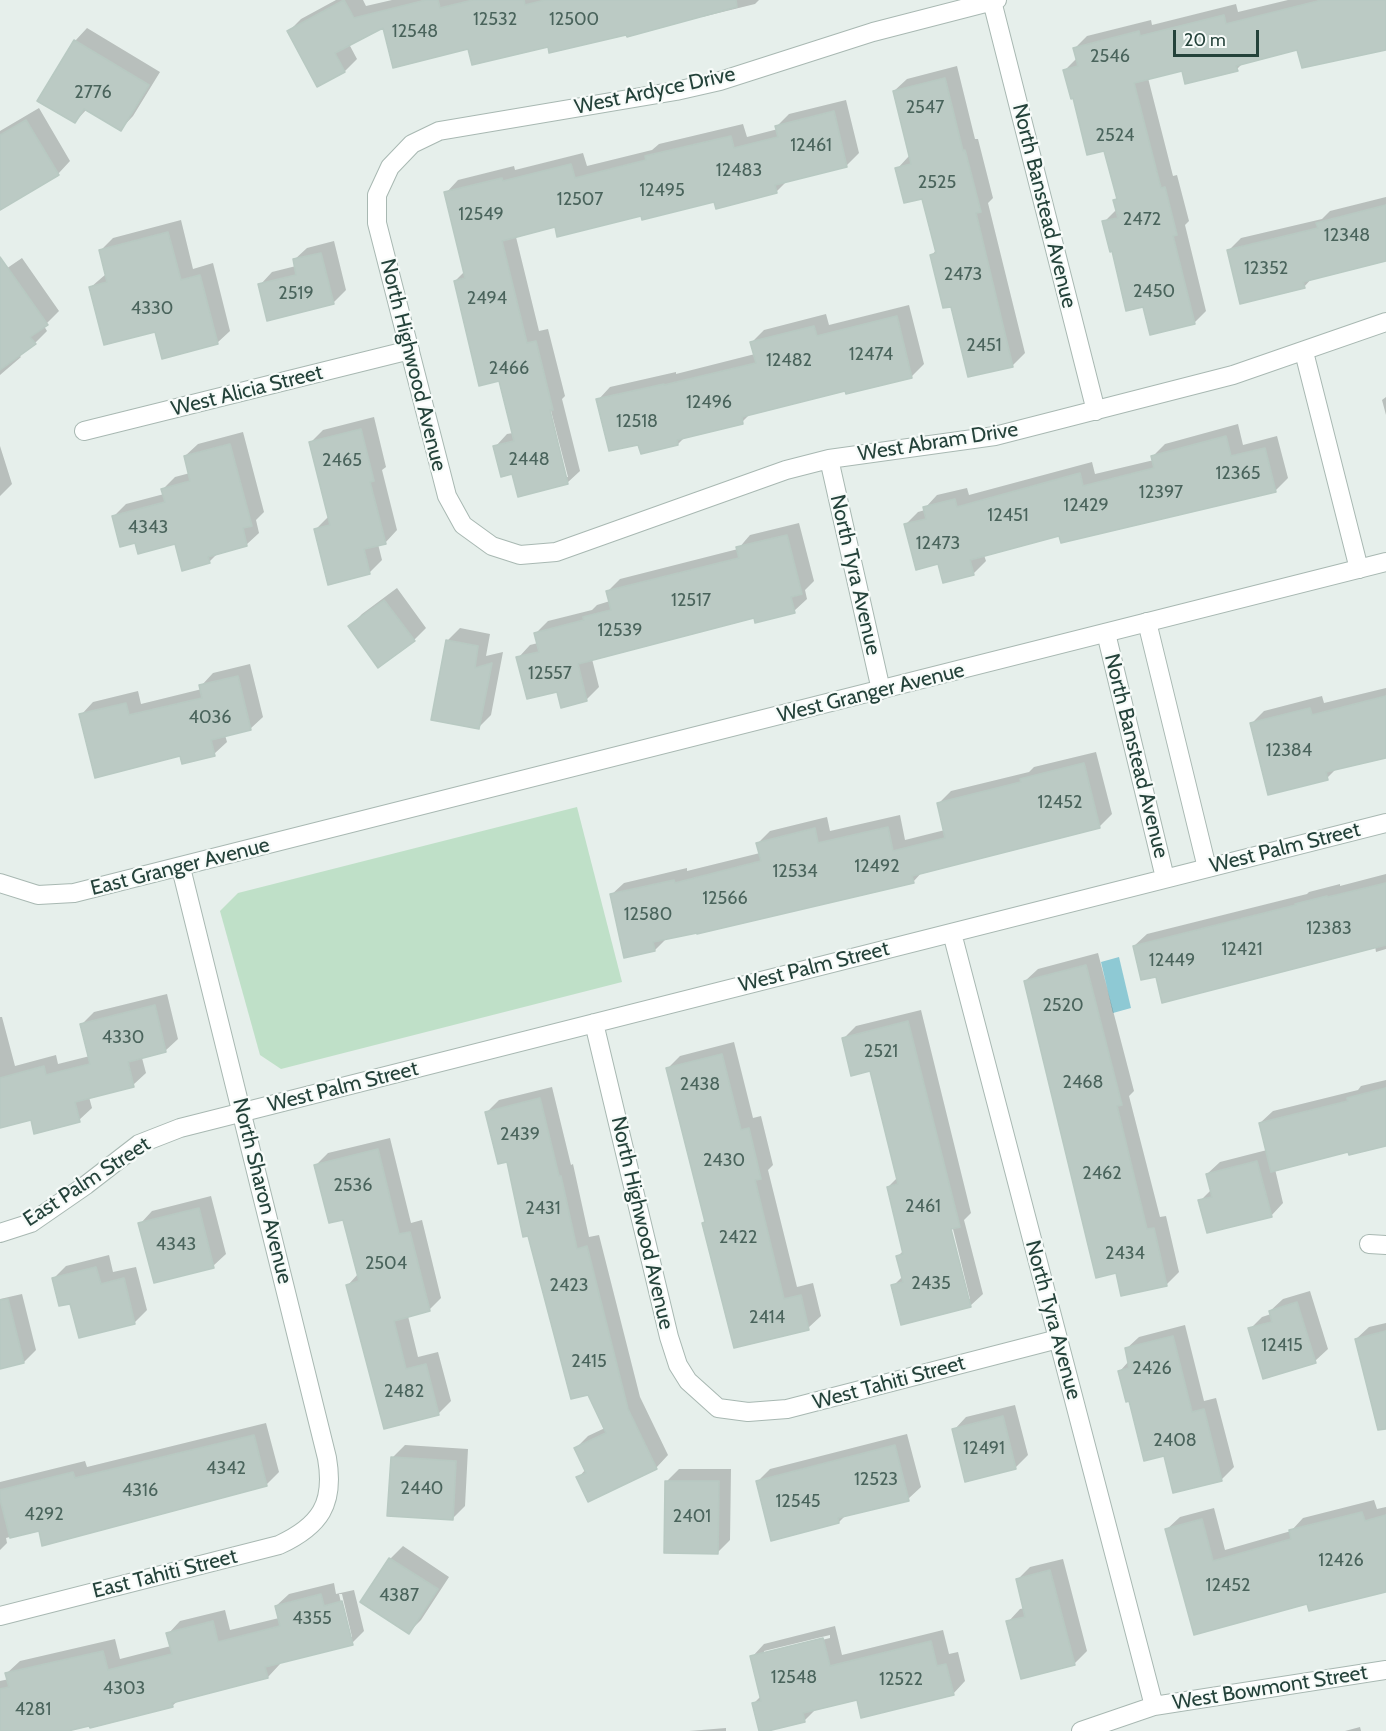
<!DOCTYPE html>
<html>
<head>
<meta charset="utf-8">
<style>
	body { margin:0 }
	#map { position:relative; width:1386px; height:1731px; overflow:hidden; background:#e6efeb; font-family:Cabin,sans-serif }
	canvas { display:block }
	.scale { position:absolute; left:1173px; top:30px; width:86px; height:27px; box-sizing:border-box; border:3px solid #24423a; border-top:0; padding-left:8px; font-size:18px; line-height:21px; white-space:nowrap; color:#24423a; -webkit-text-stroke:4px #f7fbf9; paint-order:stroke }
</style>
</head>
<body>
<div id="map">
<canvas width="1386" height="1731"></canvas>
<div class="scale">20 m</div>
</div>
<script>
const ctx = document.querySelector('canvas').getContext('2d');
ctx.lineJoin = 'round';
function fill(path, color) { ctx.fillStyle = color; ctx.fill(path, 'evenodd'); }
function trace(path, color, width, dash) { ctx.strokeStyle = color; ctx.lineWidth = width; ctx.lineCap = dash ? 'butt' : 'round'; ctx.setLineDash(dash || []); ctx.stroke(path); }
function label(font, color, halo, rows, align = 'center') {
  ctx.font = font + ' Cabin,sans-serif'; ctx.lineWidth = 4.5; ctx.setLineDash([]); ctx.textBaseline = 'middle'; ctx.strokeStyle = halo; ctx.fillStyle = color; for (const [text, x, y, turn = 0] of rows) {
    ctx.save(); ctx.translate(x, y); ctx.rotate((+turn || 0) * Math.PI / 180); ctx.textAlign = isNaN(turn) ? turn : align; if (halo) ctx.strokeText(text, 0, 0); ctx.fillText(text, 0, 0); ctx.restore();
  }
}
fill(new Path2D(`
	M577,807L622,982L281,1069L260,1055L220,911L238,893Z`), '#bfe0c8');
fill(new Path2D(`
	M1119,957L1131,1008L1113,1013L1101,962Z`), '#8ec9d4');
fill(new Path2D(`
	M336,0H363L366,6L392,0H759L755,4L702,17V15L627,33L549,45L469,47L384,26L349,44L357,59L345,71L318,85L289,31L301,19Z
	M1288,0H1386V49L1346,59V56L1298,49L1244,62L1237,69H1183L1148,78L1173,176L1177,175L1189,221L1185,225L1206,311L1194,323L1144,305L1113,250L1104,222L1117,209L1115,200L1118,197L1106,149L1074,96L1065,70L1077,58L1075,48L1087,36L1151,20L1152,25L1236,4L1238,12Z
	M87,28L160,72L133,116L121,129L87,109L75,122V41Z
	M957,66L975,139H978L993,198L988,203L1025,353L1013,365L969,376L952,305L932,255L936,250L923,197L897,169L909,156L894,91L907,79Z
	M846,100L859,153L847,165L788,180L776,192L715,200L642,214L556,225L516,237L539,331L548,329L565,396L562,399L580,471L567,483L513,473L495,447L507,434L513,433L500,379L455,281L465,271L446,193L458,180L514,166L515,170L583,153L587,166L652,150L659,144L743,124L747,137L778,129L777,126L789,114ZM549,403L568,477H564L546,404Z
	M39,108L70,161L58,174L0,192V131Z
	M1386,197V259L1312,278L1304,287L1228,251L1241,238L1322,219L1330,211Z
	M181,220L193,269L213,263L230,331L217,343L91,287L106,274L101,250L113,238Z
	M334,241L346,290L333,303L260,285L272,272L296,266L294,260L307,248Z
	M22,258L59,311L44,326L47,331L35,343L19,355L21,357L0,375V273Z
	M909,305L924,364L912,376L847,392L846,390L751,413L742,422L685,437L678,444L639,443L598,400L610,387L676,372V374L755,354L752,342L764,330L826,314L829,325Z
	M1386,397V415L1382,400Z
	M374,417L386,467L382,470L397,530L385,543L378,544L382,560L369,573L316,529L328,517L311,442L323,430Z
	M1238,424L1243,445L1277,436L1288,478L1275,491L1060,534L984,555L986,561L973,574L939,563L906,524L918,512L925,510V508L937,495L967,488L969,495L1092,462L1095,474L1154,460L1153,456L1165,444Z
	M243,432L264,512L256,520L259,533L246,545L219,552L209,562L176,543L136,541L114,516L126,504L164,494L163,489L175,477L190,473L185,456L198,444Z
	M0,446L12,484L0,496Z
	M799,523L814,581L805,590L807,599L794,611L755,616L592,659L599,687L586,700L558,690L518,658L530,645L538,643L536,633L548,621L592,610L597,605L610,601L608,591L620,579L738,549L750,535Z
	M397,588L426,628L414,640L350,626L362,614Z
	M460,628L490,634L486,656L503,652L491,715L479,727L447,641Z
	M250,664L263,717L250,729L225,735L227,742L214,754H181L81,715L93,702L138,691L141,704L202,689L201,686L213,673Z
	M1386,688V757L1337,768L1327,778L1252,723L1264,711L1322,696L1324,703Z
	M1096,752L1112,814L1100,826L923,871L913,882L667,938L655,950L611,895L624,883L687,868V871L760,853L758,843L770,831L827,817L830,831L900,815L905,840L945,830L938,804L951,791L1029,772L1034,767Z
	M1386,874V949L1376,952L1375,946L1157,975L1134,946L1147,934L1307,894L1309,892L1340,884V886Z
	M1098,953L1134,1091L1129,1096L1160,1217L1166,1216L1179,1272L1167,1284L1122,1294L1117,1271L1025,981L1038,969Z
	M167,994L178,1039L165,1051L142,1058L146,1073L133,1085L89,1097L92,1108L79,1120L32,1118L0,1126V1017H2L15,1066L56,1055L58,1064L90,1056L82,1024L94,1012Z
	M921,1010L971,1213L964,1220L983,1294L970,1306L893,1286L903,1276L898,1256L904,1250L888,1187L898,1177L871,1069L844,1038L856,1026ZM951,1221L970,1299H967L948,1222Z
	M734,1042L753,1118L761,1116L773,1165L768,1170L797,1287L813,1283L821,1316L808,1328L703,1223L707,1220L668,1068L680,1056Z
	M1386,1080V1144L1349,1151L1275,1169L1283,1203L1271,1216L1200,1201L1211,1190L1207,1174L1220,1162L1267,1150L1260,1123L1273,1111L1358,1090L1361,1086Z
	M552,1087L571,1165L573,1164L589,1237L599,1235L640,1397L668,1455L656,1468L578,1478L586,1469L576,1448L588,1436L605,1428L508,1160L487,1112L499,1100Z
	M390,1138L411,1223L422,1220L441,1298L429,1310L408,1316L418,1357L438,1352L451,1401L438,1414L385,1427L348,1285L358,1274L344,1218L316,1165L328,1153Z
	M211,1196L226,1254L213,1266L140,1224L152,1211Z
	M109,1255L113,1272L136,1267L147,1310L134,1323L71,1302L54,1278L66,1266Z
	M1310,1291L1328,1349L1315,1361L1250,1329L1262,1317L1271,1314L1270,1311L1283,1299Z
	M22,1294L36,1350L24,1362L0,1368V1299Z
	M1386,1323V1394L1356,1339L1369,1327Z
	M1185,1325L1204,1401L1216,1398L1234,1467L1221,1480L1165,1455L1120,1371L1129,1361L1126,1349L1139,1337Z
	M1015,1405L1028,1455L1015,1468L954,1430L966,1417Z
	M266,1423L279,1472L266,1485L40,1529L6,1538L7,1543L0,1550V1482L85,1461L87,1467Z
	M907,1434L921,1487L908,1499L846,1515L839,1522L758,1481L770,1469Z
	M405,1445L468,1449L465,1506L452,1519L392,1458Z
	M679,1469H731L730,1540L717,1553L667,1481Z
	M1374,1500L1377,1509L1386,1507V1591L1308,1602L1195,1633L1167,1529L1180,1517L1214,1508L1225,1550L1291,1531L1303,1518Z
	M403,1546L449,1577L421,1620L409,1632L362,1602L390,1559Z
	M1063,1559L1087,1651L1074,1664L1008,1622L1020,1609L1025,1608L1017,1580L1030,1567Z
	M334,1583L336,1594L354,1590L364,1631L352,1643L279,1662L280,1664L268,1677L179,1700L172,1706L66,1731H0V1681L9,1679L7,1673L20,1661L115,1639L120,1659L171,1646L168,1634L180,1621L225,1610L230,1630L279,1618L276,1606L289,1594ZM339,1594H342L352,1637H349Z
	M835,1626L842,1655L943,1630L949,1654L958,1652L965,1681L953,1694L858,1698L816,1709L805,1720L761,1731L754,1703L761,1696L752,1657L764,1644ZM830,1635V1638L764,1654V1651Z
	M1360,1727L1361,1731H1345Z
	M726,1728V1731H689Z`), '#0003');
const building = new Path2D(`
	M344,0L354,18L426,0H438L440,8L473,0H524L525,5L545,0H736L737,7L627,37L626,35L549,53L548,47L472,65L468,49L393,68L383,28L335,53L345,72L317,87L287,31Z
	M1322,0H1386V50L1302,68L1297,50L1236,66L1238,71L1185,84L1182,71L1134,83L1161,188L1165,187L1177,235L1173,236L1195,324L1150,335L1143,307L1126,311L1112,251L1110,252L1102,221L1118,218L1113,200L1117,199L1104,151L1087,155L1073,98L1071,99L1063,70L1078,66L1073,48L1139,31L1140,36L1224,15L1226,24Z
	M74,40L149,85L121,131L84,109L75,123L37,101Z
	M945,78L963,151L965,150L981,212L976,213L1013,367L968,377L951,307L943,308L930,255L936,253L922,199L904,203L895,168L911,164L893,91Z
	M834,111L847,167L775,185L777,193L716,209L714,202L642,220L641,216L557,237L555,227L502,241L527,343L536,341L553,410H550L568,484L518,497L512,474L501,477L493,446L514,441L499,381L479,386L454,281L465,278L444,192L502,178L503,181L571,164L575,178L646,160L645,156L731,136L734,148L778,137L775,126Z
	M26,120L59,175L0,210V135Z
	M1386,205V261L1303,282L1305,288L1240,304L1227,250L1318,228L1316,223Z
	M168,232L181,280L200,275L218,344L162,359L155,332L104,345L89,287L107,282L99,250Z
	M321,253L334,304L267,321L258,284L296,275L293,259Z
	M0,257L48,325L30,337L36,344L0,370Z
	M897,316L912,378L846,394L845,391L742,417L743,424L677,440L678,445L641,454L638,445L609,451L596,399L664,384V385L756,363L750,342L814,326L817,336Z
	M361,429L374,481L370,482L386,544L364,549L370,574L328,585L314,529L330,525L309,442Z
	M1226,436L1231,456L1265,448L1276,492L1061,543L1059,536L970,560L974,575L943,583L938,564L916,570L904,524L926,519L923,507L955,499L957,507L1080,473L1083,486L1154,468L1151,456Z
	M230,444L252,526L243,528L247,546L208,557L210,563L182,571L175,544L138,554L135,543L120,547L112,516L165,502L161,489L190,481L184,456Z
	M787,535L802,594L791,597L795,613L755,623L754,618L578,664L587,701L561,708L557,692L527,699L516,657L539,652L534,633L584,620L583,617L611,610L606,591L739,558L736,547Z
	M384,600L415,641L378,668L348,626Z
	M446,640L478,646L475,668L492,663L479,729L431,720Z
	M238,676L251,730L211,740L215,756L182,764L180,756L95,778L79,714L126,703L129,715L202,698L199,685Z
	M1386,696V758L1326,772L1328,780L1268,795L1250,723L1310,708L1312,715Z
	M1084,763L1100,828L912,876L914,883L697,934V933L653,942L655,951L624,958L610,894L674,880L675,883L761,861L756,843L815,828L818,843L888,827L893,851L945,838L937,803L1021,782L1020,779Z
	M1386,883V945L1162,1003L1156,977L1141,980L1133,946L1296,905L1295,904L1327,896L1328,897Z
	M1086,965L1122,1105L1117,1106L1147,1229L1154,1228L1167,1286L1121,1296L1116,1273L1096,1278L1024,981Z
	M155,1005L166,1052L128,1062L134,1087L75,1102L80,1122L34,1134L31,1120L0,1128V1078L44,1066L46,1075L90,1064L80,1024Z
	M908,1021L960,1227L951,1229L971,1307L901,1325L891,1285L903,1282L896,1256L903,1254L887,1187L898,1184L870,1071L851,1076L842,1038Z
	M722,1054L741,1130L749,1128L761,1179L755,1180L784,1299L801,1295L809,1330L734,1348L702,1223L705,1222L666,1068Z
	M1386,1088V1146L1349,1155L1348,1152L1271,1172L1259,1123L1348,1101L1347,1098Z
	M540,1098L559,1176H561L577,1249L587,1246L628,1409L657,1469L588,1502L576,1477L586,1473L574,1448L606,1433L588,1395L571,1399L528,1236L523,1237L507,1162L498,1164L485,1112Z
	M378,1149L399,1234L410,1232L430,1311L394,1321L406,1369L426,1364L439,1415L384,1429L346,1285L359,1281L343,1220L329,1223L314,1165Z
	M1257,1161L1272,1217L1207,1233L1198,1200L1212,1197L1206,1174Z
	M199,1208L214,1268L154,1283L138,1223Z
	M96,1267L101,1284L124,1278L135,1324L79,1338L70,1304L59,1306L52,1278Z
	M8,1299L24,1363L0,1369V1300Z
	M1297,1302L1316,1363L1263,1379L1248,1328L1272,1322L1269,1311Z
	M1386,1331V1429L1378,1430L1355,1339Z
	M1173,1336L1192,1412L1204,1409L1222,1481L1173,1493L1164,1456L1144,1461L1129,1401L1126,1402L1118,1371L1129,1368L1125,1348Z
	M1003,1416L1016,1469L965,1482L952,1429Z
	M254,1435L267,1486L42,1546L39,1531L10,1538L0,1499V1490L73,1472L75,1478Z
	M895,1445L909,1501L838,1518L839,1523L771,1541L756,1481Z
	M391,1457L456,1461L453,1520L387,1516Z
	M665,1481H719L718,1554L664,1553Z
	M1362,1512L1365,1521L1386,1515V1592L1309,1611L1307,1604L1194,1635L1165,1529L1202,1519L1213,1561L1291,1539L1289,1530Z
	M389,1558L438,1589L409,1634L360,1602Z
	M1050,1570L1075,1665L1021,1679L1006,1621L1025,1617L1016,1579Z
	M321,1594L324,1606L342,1601L353,1645L265,1667L268,1678L172,1703L173,1707L90,1728L89,1726L68,1731H0V1689L9,1687L5,1673L103,1651L108,1670L172,1654L166,1633L213,1621L218,1642L280,1626L275,1606Z
	M823,1638L830,1666L931,1641L937,1666L946,1664L954,1695L861,1718L857,1700L803,1713L805,1722L768,1731H759L752,1703L761,1701L750,1656Z`);
fill(building, '#bbcac4');
trace(building, '#b8c9c2', 1.5);
const minor = new Path2D(`
	M997,0L873,32L720,81L676,91L439,131L412,144L390,167L377,195V223L447,496L463,525L492,546L520,555L556,552L786,470L829,459L995,436L1233,375L1386,322
	M992,1L1096,411
	M1304,352L1359,569
	M84,431L410,350
	M829,459L881,690
	M1147,622L1207,868
	M1106,633L1165,878
	M952,933L1154,1706
	M594,1023L669,1337L678,1365L688,1381L718,1408L748,1412L787,1409L1058,1339
	M0,1233L31,1223L86,1185L139,1144L180,1128L1386,823
	M1369,1244L1386,1245
	M0,1616L279,1545C320,1526 335,1504 327,1458L181,868
	M1081,1731L1154,1706L1386,1670`);
const tertiary = new Path2D(`
	M0,883L38,895L74,893L1386,562`);
trace(minor, '#a8b8b2', 20);
trace(tertiary, '#a8b8b2', 20);
trace(minor, '#fff', 18);
trace(tertiary, '#fff', 18);
label('18px', '#4a645c', null, [
	["12532",495,20],
	["12500",574,20],
	["12548",415,32],
	["2546",1110,57],
	["2776",93,93],
	["2547",925,108],
	["2524",1115,136],
	["12461",811,146],
	["12483",739,171],
	["2525",937,183],
	["12495",662,191],
	["12507",580,200],
	["12549",481,215],
	["2472",1142,220],
	["12348",1347,236],
	["12352",1266,269],
	["2473",963,275],
	["2450",1154,292],
	["2519",296,294],
	["2494",487,299],
	["4330",152,309],
	["2451",984,346],
	["12474",871,355],
	["12482",789,361],
	["2466",509,369],
	["12496",709,403],
	["12518",637,422],
	["2448",529,460],
	["2465",342,461],
	["12365",1238,474],
	["12397",1161,493],
	["12429",1086,506],
	["12451",1008,516],
	["4343",148,528],
	["12473",938,544],
	["12517",691,601],
	["12539",620,631],
	["12557",550,674],
	["4036",210,718],
	["12384",1289,751],
	["12452",1060,803],
	["12492",877,867],
	["12534",795,872],
	["12566",725,899],
	["12580",648,915],
	["12383",1329,929],
	["12421",1242,950],
	["12449",1172,961],
	["2520",1063,1006],
	["4330",123,1038],
	["2521",881,1052],
	["2468",1083,1083],
	["2438",700,1085],
	["2439",520,1135],
	["2430",724,1161],
	["2462",1102,1174],
	["2536",353,1186],
	["2461",923,1207],
	["2431",543,1209],
	["2422",738,1238],
	["4343",176,1245],
	["2434",1125,1254],
	["2504",386,1264],
	["2435",931,1284],
	["2423",569,1286],
	["2414",767,1318],
	["12415",1282,1346],
	["2415",589,1362],
	["2426",1152,1369],
	["2482",404,1392],
	["2408",1175,1441],
	["12491",984,1449],
	["4342",226,1469],
	["12523",876,1480],
	["2440",422,1489],
	["4316",140,1491],
	["12545",798,1502],
	["4292",44,1515],
	["2401",692,1517],
	["12426",1341,1561],
	["12452",1228,1586],
	["4387",399,1596],
	["4355",312,1619],
	["12548",794,1678],
	["12522",901,1680],
	["4303",124,1689],
	["4281",33,1710]
]);
label('21px', '#24423a', '#f7fbf9', [
	["West Ardyce Drive",655,91,-12],
	["North Banstead Avenue",1044,206,76],
	["North Highwood Avenue",413,365,76],
	["West Alicia Street",247,391,-14],
	["West Abram Drive",938,442,-9],
	["North Tyra Avenue",855,575,77],
	["West Granger Avenue",871,693,-14],
	["North Banstead Avenue",1136,756,76],
	["West Palm Street",1285,848,-14],
	["East Granger Avenue",180,867,-14],
	["West Palm Street",814,967,-14],
	["West Palm Street",343,1087,-14],
	["East Palm Street",87,1182,-33],
	["North Sharon Avenue",262,1191,76],
	["North Highwood Avenue",642,1223,77],
	["North Tyra Avenue",1053,1320,75],
	["West Tahiti Street",889,1383,-15],
	["East Tahiti Street",165,1574,-14],
	["West Bowmont Street",1270,1688,-9]
]);
</script>
</body>
</html>
